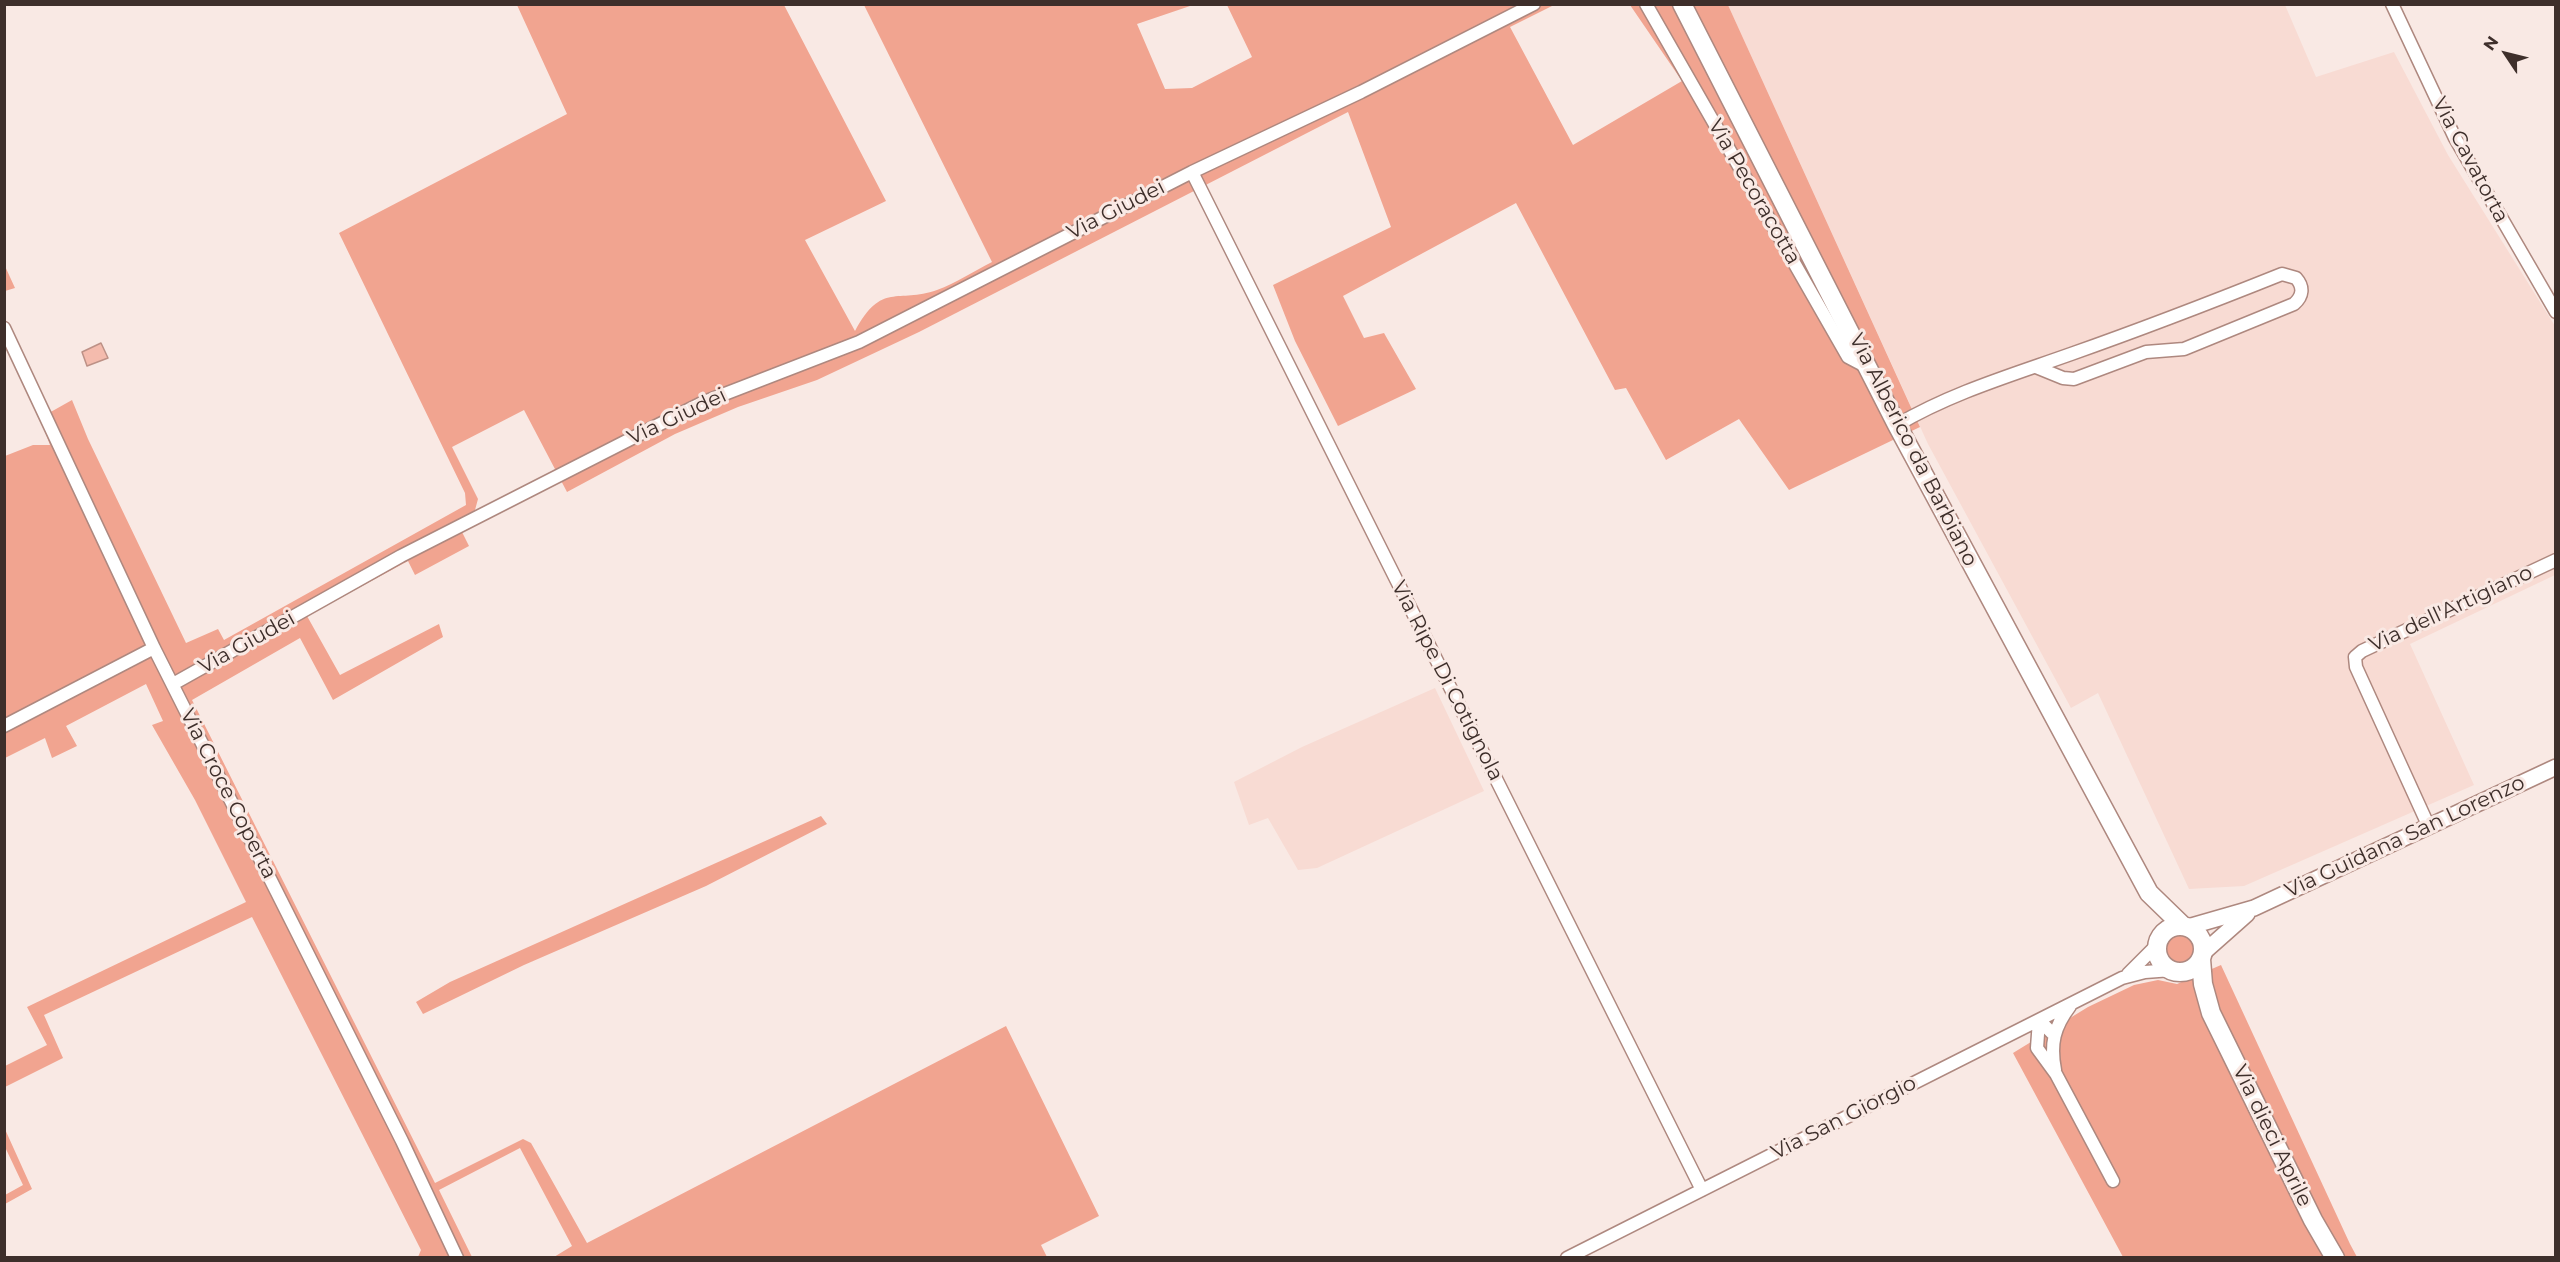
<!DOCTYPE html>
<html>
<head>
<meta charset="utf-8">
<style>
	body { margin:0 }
	#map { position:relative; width:2560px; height:1262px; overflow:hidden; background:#f9e9e4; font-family:Montserrat,sans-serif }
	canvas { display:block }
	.frame { position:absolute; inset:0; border:6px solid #3e2f2b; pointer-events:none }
	.north { position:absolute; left:2476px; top:24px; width:60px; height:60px; -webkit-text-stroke:4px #f9e9e4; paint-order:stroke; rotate:305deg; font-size:16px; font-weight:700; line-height:24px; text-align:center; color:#3e2f2b }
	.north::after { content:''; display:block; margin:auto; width:21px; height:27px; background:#3e2f2b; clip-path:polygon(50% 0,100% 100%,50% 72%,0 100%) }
</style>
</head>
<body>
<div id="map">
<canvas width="2560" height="1262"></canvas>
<div class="frame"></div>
<div class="north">N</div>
</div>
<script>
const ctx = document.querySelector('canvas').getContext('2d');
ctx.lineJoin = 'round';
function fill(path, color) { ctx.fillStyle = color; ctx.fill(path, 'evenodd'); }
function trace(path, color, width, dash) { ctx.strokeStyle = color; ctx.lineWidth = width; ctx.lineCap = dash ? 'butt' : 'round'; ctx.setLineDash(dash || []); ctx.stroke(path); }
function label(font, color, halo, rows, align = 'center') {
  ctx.font = font + ' Montserrat,sans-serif'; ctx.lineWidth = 6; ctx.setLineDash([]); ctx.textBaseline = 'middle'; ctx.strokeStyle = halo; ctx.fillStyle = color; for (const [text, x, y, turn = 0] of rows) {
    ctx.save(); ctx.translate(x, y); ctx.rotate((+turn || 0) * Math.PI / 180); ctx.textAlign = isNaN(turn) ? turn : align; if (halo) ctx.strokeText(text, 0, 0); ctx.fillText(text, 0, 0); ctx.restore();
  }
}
fill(new Path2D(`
	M1728,5H2285L2316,77L2394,52L2448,155L2555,326V575L2410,644L2474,785L2244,886L2189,889L2098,693L2071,708L1928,444Z
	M1435,688L1484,791L1317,868L1298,870L1268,818L1249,825L1234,782L1302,747Z`), '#f8dbd3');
fill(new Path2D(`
	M517,5H784L886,201L805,240L855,331C882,281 897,304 937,290C956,283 974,271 992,262L864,5H1193L1137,24L1165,89L1192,88L1252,57L1227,5H1554L1510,27L1573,145L1682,81L1630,5H1728L1920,427L1789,490L1739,419L1666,460L1626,388L1615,390L1516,203L1343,296L1364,338L1384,333L1416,389L1338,426L1295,341L1273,285L1391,227L1348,112L919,332L817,380L738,407L675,434L567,492L524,410L452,447L478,499L475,510L457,522L469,546L415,575L408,561L307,616L340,675L439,624L443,637L333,700L300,638L192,700L435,1183L523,1139L531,1143L587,1243L1006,1026L1099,1216L1041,1245L1047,1257H554L572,1246L520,1148L439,1190L472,1257H418L421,1250L252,917L44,1015L63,1058L5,1087V1066L47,1045L27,1007L246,902L195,800L152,725L163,721L146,684L66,726L77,746L52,758L45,738L5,758V456L33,445H50L40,418L72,400L88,439L186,643L218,629L224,640L466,505L465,493L339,233L567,114Z
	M4,264L15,288L5,291H4Z
	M821,816L827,824L706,886L524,965L423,1014L416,1002L450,982Z
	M2166 949a15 15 0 1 1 30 0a15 15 0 1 1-30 0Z
	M2221,965L2350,1244L2357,1257H2123L2013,1053L2088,1007L2134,985L2158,980L2177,984Z
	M4,1127L32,1189L5,1204V1195L23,1185L5,1147Z`), '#f1a490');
const water = new Path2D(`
	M101,343L108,358L87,366L82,352Z`);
fill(water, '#f4bbad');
trace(water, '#bd9186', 1.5);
const minor = new Path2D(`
	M1646,4L1848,357L1867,367
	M2392,4L2455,138L2556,312
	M1192,172L1702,1190
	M4,328L154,648L402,1141L457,1258
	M1897,425C1951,393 2012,375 2071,354C2142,329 2212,302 2282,274L2296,278C2304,287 2303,296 2294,304L2184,349L2146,352L2074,379L2063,378L2036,367
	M173,684L401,556L652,428L704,402L859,342L1192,172L1361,92L1534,4
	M4,726L154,648
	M2429,827L2356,667L2355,657L2362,651L2556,560
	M2128,974L2158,944
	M2054,1035L2039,1020L2037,1048L2056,1074L2113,1181
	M2055,1070C2050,1044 2054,1027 2070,1006
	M1567,1258L2122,978L2145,972L2172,970`);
const tertiary = new Path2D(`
	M2188,927L2254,908L2556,767
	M2203,953L2247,914`);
const secondary = new Path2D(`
	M1682,4L1897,425L2149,893L2182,925
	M2157 949a23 23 0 1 1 46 0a23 23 0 1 1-46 0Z
	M2201,959L2203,984L2211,1013L2313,1220L2335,1258`);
trace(minor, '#ae887f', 15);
trace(tertiary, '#ae887f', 18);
trace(secondary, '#ae887f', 21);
trace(minor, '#fff', 12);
trace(tertiary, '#fff', 15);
trace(secondary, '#fff', 18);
label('21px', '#3e2f2b', '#f9e9e4', [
	["Via Cavatorta",2470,160,62],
	["Via Pecoracotta",1754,192,60],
	["Via Giudei",1116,210,-27],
	["Via Giudei",677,417,-25],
	["Via Alberico da Barbiano",1913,450,63],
	["Via dell'Artigiano",2451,609,-25],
	["Via Giudei",247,643,-29],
	["Via Ripe Di Cotignola",1447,681,63],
	["Via Croce Coperta",228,794,63],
	["Via Guidana San Lorenzo",2405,837,-25],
	["Via San Giorgio",1844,1118,-27],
	["Via dieci Aprile",2272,1136,64]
]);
</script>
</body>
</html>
